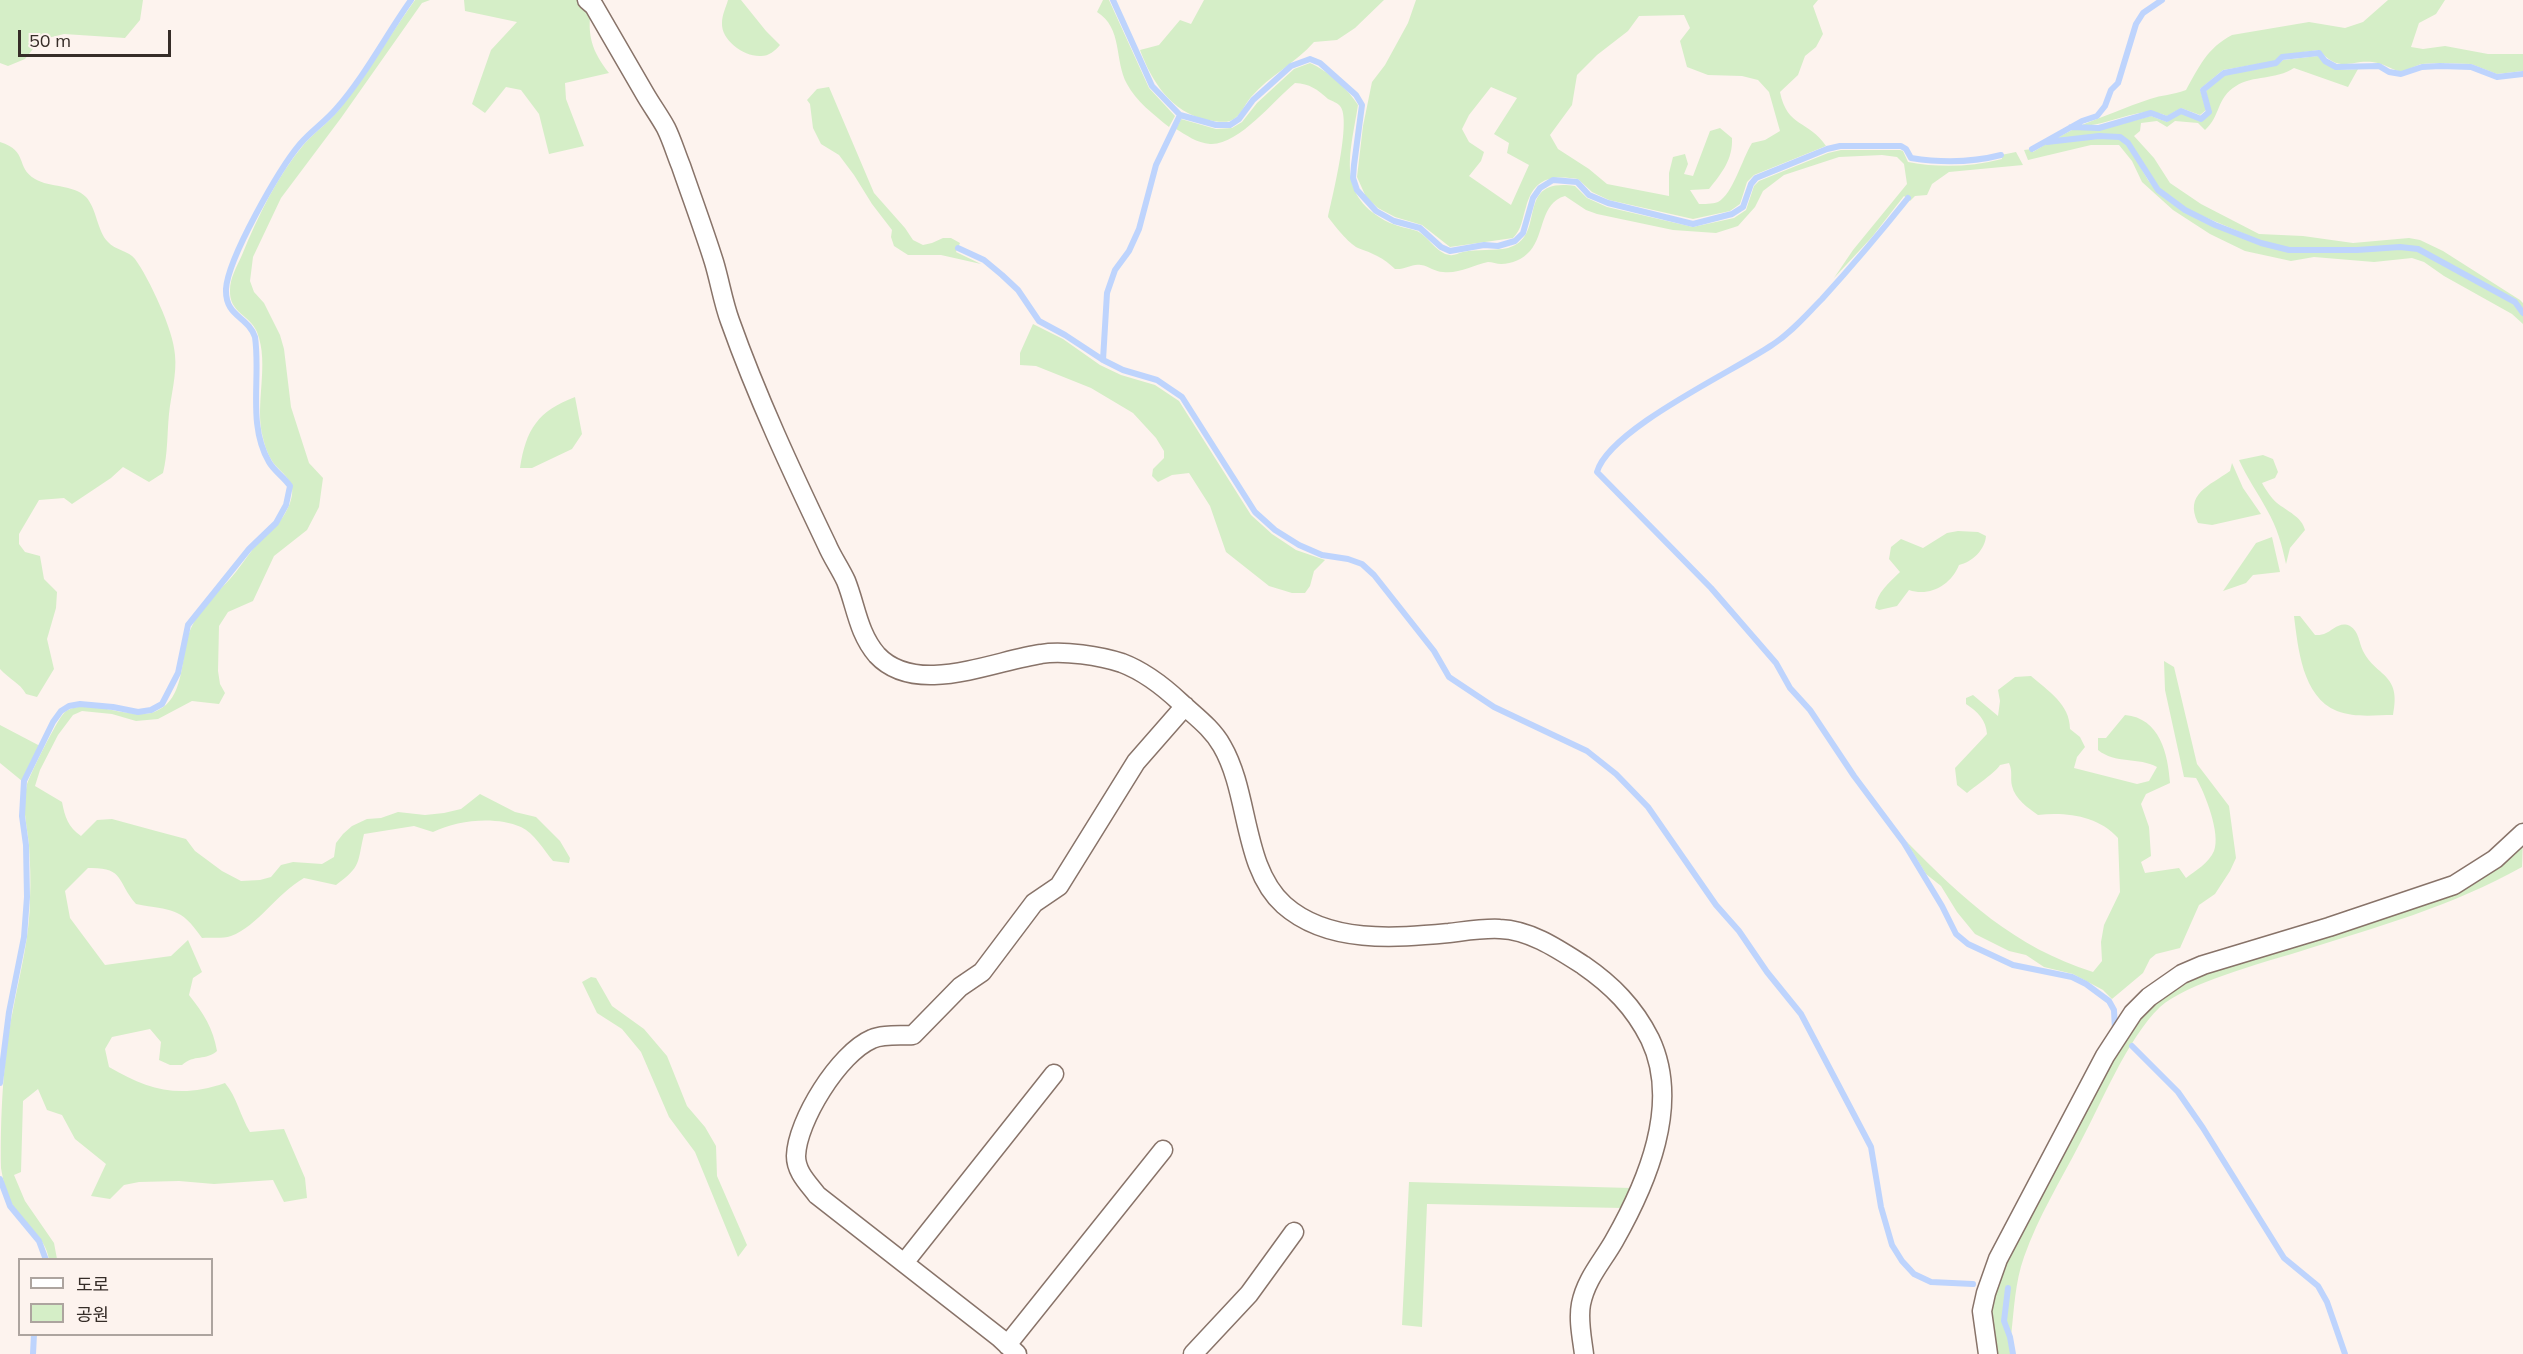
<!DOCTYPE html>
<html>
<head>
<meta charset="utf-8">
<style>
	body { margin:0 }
	#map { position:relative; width:2523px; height:1354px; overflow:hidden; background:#fdf3ee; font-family:Mulish,"Noto Sans KR",sans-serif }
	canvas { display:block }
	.legend { position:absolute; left:18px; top:1258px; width:195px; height:78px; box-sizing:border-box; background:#fdf3ee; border:2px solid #ada49f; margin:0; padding:8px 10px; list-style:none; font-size:18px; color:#362d28 }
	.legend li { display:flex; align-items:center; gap:12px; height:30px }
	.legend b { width:30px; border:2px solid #ada49f }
	.scale { position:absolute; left:18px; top:30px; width:153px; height:27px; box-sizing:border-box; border:3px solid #362d28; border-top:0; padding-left:8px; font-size:18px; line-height:21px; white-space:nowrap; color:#362d28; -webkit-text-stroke:4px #fdf3ee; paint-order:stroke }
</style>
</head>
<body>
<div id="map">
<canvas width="2523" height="1354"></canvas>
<ul class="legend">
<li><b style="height:8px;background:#fff"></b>도로</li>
<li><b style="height:16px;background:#d5eec7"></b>공원</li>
</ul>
<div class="scale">50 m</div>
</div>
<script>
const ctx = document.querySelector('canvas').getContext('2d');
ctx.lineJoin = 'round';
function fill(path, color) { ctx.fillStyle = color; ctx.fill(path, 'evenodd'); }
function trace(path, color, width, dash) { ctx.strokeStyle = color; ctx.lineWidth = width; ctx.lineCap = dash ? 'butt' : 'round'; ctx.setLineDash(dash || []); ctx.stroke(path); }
fill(new Path2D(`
	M0,0H143L140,20L125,38L64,34L40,40L25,59L8,66L0,63Z
	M415,0H430L422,3L341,118L281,198L253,257L250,281L254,292L264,303L280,335L284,349L291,407L309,463L323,478L319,507L307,530L274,556L253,601L228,612L219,626L218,671L220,684L225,693L219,704L192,701L158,719L136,721L112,714L82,711L73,715L58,735L40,770L35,786L62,802C65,817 68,827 81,836L97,820L112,819L156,831L186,839L195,851L222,871L241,881L260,880L271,877L281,865L293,862L322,864L334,857L336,843L343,834L352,826L367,819L381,818L398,812L425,815L444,813L461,809L480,794L515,812L536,817L560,841L570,858L569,863L553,861C544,850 534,833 521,827C495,816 458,820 433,832L414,826L364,834C357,863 362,866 336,885L304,878C276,894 258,926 231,936C222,939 211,937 202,938C180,906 172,911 136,904C116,881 125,867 88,868L65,891L70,918L105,965L171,956L188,940L202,972L193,978L189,995C204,1014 213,1028 217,1051C206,1061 194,1054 182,1065H170L159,1060L161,1042L150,1029L112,1037L105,1049L109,1067C148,1090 180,1099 225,1083C237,1097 240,1116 250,1132L284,1129L305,1178L307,1198L284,1202L273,1180L214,1184L179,1181L139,1182L124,1185L110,1199L91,1196L106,1164L75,1139L62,1115L47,1110L38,1089L23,1101L21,1172L14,1175L25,1201L54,1243L57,1259H49C45,1235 23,1225 12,1204C6,1193 3,1180 1,1168C0,1122 3,1056 13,1010C20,973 30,936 30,898C31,881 30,862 29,845C27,825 21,805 27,785C29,776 59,716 65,712C86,696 130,721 154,712C188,700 179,652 192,626C200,608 217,593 230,579C238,570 245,559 253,549C268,533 282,524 290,503C297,483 287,478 275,465C269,458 265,447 263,438C254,404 270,365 257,332C250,315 229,313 230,290C230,278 237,266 242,255C258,216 277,176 305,143C317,130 332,120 342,106C368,72 390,35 415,0Z
	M464,0H582L591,8C587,36 592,51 609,73L565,83L566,99L584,146L549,154L539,114L521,90L506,87L485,113L472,104L491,50L517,22L465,11Z
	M728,0H741L766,31L780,45C775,51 769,56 761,56C744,57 721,40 722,23C722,15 726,7 728,0Z
	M1103,0H1109L1149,88L1175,116L1169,127C1154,115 1136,101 1127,84C1114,60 1123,28 1097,12Z
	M1204,0H1384L1355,28L1337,40L1314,42C1296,63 1270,75 1251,97C1244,105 1241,117 1230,121C1223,123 1214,121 1207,120C1171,112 1152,82 1140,50L1159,45L1180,20L1191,24Z
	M1416,0H1818L1813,6L1823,34L1816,47L1805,56L1798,75L1780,92C1787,128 1809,120 1826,146L1754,175L1747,182L1740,204L1730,211L1693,219L1609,200L1592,192L1578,179C1551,175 1534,178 1526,207C1522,219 1522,229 1513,238L1450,247L1422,225L1395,217L1378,208L1366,197L1357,177L1363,126L1372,82L1385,65L1408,23ZM1684,15L1690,28L1680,41L1687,67L1708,75L1742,76L1758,80L1769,92L1780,131L1765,140L1752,143C1742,159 1733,194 1718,202C1712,204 1704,204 1699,204L1690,190L1709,189C1722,173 1733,159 1732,138L1720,128L1710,131L1693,176L1684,174L1688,164L1685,154L1673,157L1669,173V196L1607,184L1589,169L1558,149L1550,135L1572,105L1577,75L1597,55L1628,31L1639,16ZM1491,87L1517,98L1494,134L1509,143L1507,153L1529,165L1511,205L1469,176L1481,161L1484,152L1469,142L1462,129L1469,115Z
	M2388,0H2445L2436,14L2419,23L2411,47L2423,49L2445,46L2488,54H2523V71L2497,74L2471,64L2440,63L2421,64L2401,72C2393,70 2386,65 2378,63C2351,57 2342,76 2319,50L2281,55L2275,61L2223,70L2200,89L2206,110L2200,115L2181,108L2167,116C2142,103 2107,127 2079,126C2103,117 2126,107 2150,99C2162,95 2172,95 2186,90C2199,67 2207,48 2232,35L2309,22L2345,28L2363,22Z
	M2318,56C2328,69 2341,71 2358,69L2348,87L2294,68C2276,80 2253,75 2236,86C2216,98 2221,116 2205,130L2198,123L2175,121L2167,127L2157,121L2141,123L2140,131L2134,136L2154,158L2170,183L2201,204L2259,234L2303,236L2353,243L2409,238L2420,240L2443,251L2520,300L2523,303V310L2516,301L2419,247L2400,245L2357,249L2289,248L2261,241L2186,209L2159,189L2130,142L2121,135L2099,134L2055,139L2072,130H2099L2151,116L2167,122L2181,113L2201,121L2211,113L2206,91L2225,75L2277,65L2283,60Z
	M1310,63C1327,70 1349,90 1358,105C1350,156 1335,196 1390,223C1399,227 1408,228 1417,231C1428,236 1437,254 1450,255C1453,256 1459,253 1463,252C1478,249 1493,251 1508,248C1549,237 1512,177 1575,186L1587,198L1607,207L1693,227L1734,218L1746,210L1754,186L1759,181L1828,153L1841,150H1900L1903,151L1908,162C1940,168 1970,167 2002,159L2001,155L2016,152L2023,165L1949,172L1932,184L1927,195L1915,196L1910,201L1904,196L1872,237L1834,278L1853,250L1907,184L1904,164L1897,157L1882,155L1839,157L1784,175L1763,191L1755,207L1738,226L1716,233L1673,230L1597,214L1586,210L1565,196C1540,203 1545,234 1530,251C1523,259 1512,264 1501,264C1497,264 1492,262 1488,262C1473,265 1459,274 1443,272C1435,272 1429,266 1421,265C1412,263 1405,270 1395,269C1384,258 1372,253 1358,248C1348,243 1335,226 1328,217C1332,198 1352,119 1340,106C1338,103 1332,101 1328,99C1317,89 1310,84 1295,83C1274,100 1238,146 1210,144C1197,143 1186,135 1176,129L1181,119L1216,129L1232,128L1242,122L1257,103L1294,69Z
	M829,87L874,193L905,228L913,240L923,245L932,243L943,238H951L960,243L956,252L981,264L941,255H908L894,246L891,237L892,230L872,204L854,175L839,155L821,144L813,128L810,104L807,100L817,89Z
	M2099,138L2118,139L2127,144L2148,180L2157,191L2185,212L2215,227L2260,245L2288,252L2334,253L2406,248L2419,251L2514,303L2523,316V324L2512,314L2444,276L2424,262L2412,258L2374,262L2314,257L2291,261L2245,251L2210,234L2173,210L2142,182L2132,161L2119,145H2091L2028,160L2024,150L2032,149L2033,152L2046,144Z
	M0,142C29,151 15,167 35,179C50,188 73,184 86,197C97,209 97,231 108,242C115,250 129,251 135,259C149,278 174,331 175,355C177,374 171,395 169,414C167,434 168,453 163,473L149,482L123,467L111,478L72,504L64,498L39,500L19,534V544L25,552L40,556L44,579L57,592L56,608L47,639L54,669L37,697L26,694C20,683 9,679 0,669Z
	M1033,324L1063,339L1100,365L1121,375L1155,385L1179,401L1251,515L1272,534L1296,550L1325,560L1314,571L1310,586L1305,593H1292L1269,586L1226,552L1210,506L1189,473L1172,475L1158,482L1152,476L1153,469L1164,458V451L1156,438L1133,413L1091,388L1036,366L1020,365V353Z
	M575,397L582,434L572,449L532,468H520C526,429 538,411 575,397Z
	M2263,455L2273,459L2278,472L2275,478L2262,483C2266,490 2271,498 2277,503C2287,511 2302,517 2305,530L2290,548L2286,564C2282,545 2277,527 2267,510C2258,493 2247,478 2239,460Z
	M2232,463L2243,488L2261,514L2212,525L2198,523C2184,494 2209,486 2230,471Z
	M1958,531L1978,532L1986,536C1985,550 1972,562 1959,565C1951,585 1930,597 1909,590L1897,606L1879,610L1875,608C1877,592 1889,583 1900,572L1889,559L1891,547L1901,539L1923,548L1947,533Z
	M2272,537L2280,572L2253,575L2246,583L2223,591L2256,543Z
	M2294,616H2300L2315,635C2318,635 2321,635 2324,634C2333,631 2339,621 2350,626C2359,631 2359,643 2363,651C2376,677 2402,673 2393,715C2375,715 2355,718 2337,711C2302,697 2298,647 2294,616Z
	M2164,661L2174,667L2197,764L2229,806L2236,858L2230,871L2215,894L2199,905L2180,948L2156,954L2150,959L2143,973L2112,999L2103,990L2073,974L2044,967L2026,955L2009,951L1975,934L1957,912L1941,886L1926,874L1906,841C1963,899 2014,947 2093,972L2102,961L2101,942L2104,925L2120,892L2118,838C2098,816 2067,812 2038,815C2028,808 2015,799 2012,786C2010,778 2013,772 2009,763L2000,765C1997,771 1973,788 1967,793L1957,785L1955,768L1987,734C1986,720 1978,712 1966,704V698L1973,695L1998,716L2000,701L1998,690L2015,677L2031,676C2048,691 2070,704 2070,729L2080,737L2085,747L2077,757L2074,768L2137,784L2149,781L2157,767C2139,757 2115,764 2098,750V738H2106L2125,715C2160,718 2168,754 2170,783L2146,794L2141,804L2149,827L2151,856L2141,862L2145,873L2179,868L2186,878C2195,871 2209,863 2214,851C2221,834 2205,793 2196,778L2184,777L2165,690Z
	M0,725L40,746L22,781L0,763Z
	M2523,839L2522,867C2453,906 2374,928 2298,952C2262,963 2187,983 2160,1007C2127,1039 2102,1102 2080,1143C2061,1180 2038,1217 2024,1257C2015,1282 2014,1310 2011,1337L2006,1321L2009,1289L2007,1288L2003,1321L2009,1338L2011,1354H1996L1990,1316L1994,1286L2135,1015L2184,977L2413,903Z
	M591,977L596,978L612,1006L644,1029L667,1056L687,1106L705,1127L716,1146L717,1176L747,1245L738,1257L695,1152L669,1117L641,1052L622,1029L597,1013L582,982Z
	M1409,1182L1631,1188L1622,1208L1427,1204L1422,1327L1402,1325Z`), '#d5eec7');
trace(new Path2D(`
	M1113,0L1152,86L1180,115L1216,125H1230L1239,119L1253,100L1291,66L1310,59L1320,63L1356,95L1362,105L1354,165L1353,178L1357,190L1376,211L1394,221L1420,228L1441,247L1450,251L1484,245L1498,246L1515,241L1523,233L1533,198L1540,188L1553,180L1577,182L1589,195L1608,203L1693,224L1732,214L1743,207L1751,184L1756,178L1827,149L1840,146H1901L1906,149L1911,158C1942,163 1970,163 2001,155
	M2071,127L2099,128L2151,113L2167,119L2181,111L2201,119L2209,112L2203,90L2224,73L2276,63L2282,57L2319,53L2325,61L2336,67L2379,66L2389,72L2401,74L2422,67L2440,66L2471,67L2497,77L2523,74
	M2047,142L2099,136L2120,137L2128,143L2158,190L2185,210L2215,225L2261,243L2289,250H2357L2400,247L2418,249L2515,302L2523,313
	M2032,149L2082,121L2097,116L2105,106L2111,90L2118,83L2136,24L2143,13L2162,0
	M1908,198C1880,233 1852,266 1822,299C1806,315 1792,332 1772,345C1734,371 1609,429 1597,472L1711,588L1776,663L1790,688L1810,710L1854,776L1904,843L1942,906L1956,934L1968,944L2013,965L2072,977L2086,984L2109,1001L2114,1010L2115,1030
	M958,248L984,260L1002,275L1018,290L1039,321L1065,335L1103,360L1123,370L1157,380L1182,397L1255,512L1275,530L1299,545L1322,555L1348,559L1362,564L1374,575L1434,651L1449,677L1494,707L1587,751L1616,774L1648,807L1716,905L1739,931L1767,972L1801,1014L1871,1147L1881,1207L1892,1245L1902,1261L1914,1274L1931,1282L1973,1284
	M1103,360L1107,293L1115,270L1129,251L1139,229L1156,165L1180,115
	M2132,1046L2178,1092L2203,1128L2284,1258L2318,1286L2327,1302L2345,1354
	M0,1083L9,1012L24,937L27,897L26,845L22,816L24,781L53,722L61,711L69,706L80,704L113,707L138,712L151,710L162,704L178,673L188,625L249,549L276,523L286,505L290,486C284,477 274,471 269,462C247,424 261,378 255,337C248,316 225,317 226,289C228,258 279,169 300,144C311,131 325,122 336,109C365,76 386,35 411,0
	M0,1179L10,1206L39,1241L46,1260
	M2008,1288L2004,1321L2010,1337L2013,1354
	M33,1354L34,1334`), '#bed4fd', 6);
const street = new Path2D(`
	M587,0L594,6C611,35 628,65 645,94C652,106 660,117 666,128C672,140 676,154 681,166C692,198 704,230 714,262C720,282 723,302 730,321C757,397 792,472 827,545C832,557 840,568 846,581C856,606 858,633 877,655C916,697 993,661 1041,654C1063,650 1101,656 1122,663C1143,671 1164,687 1180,702C1195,716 1212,728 1222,746C1250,794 1242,867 1284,905C1328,944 1395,938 1449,933C1466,931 1484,928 1500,929C1530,930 1558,949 1583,965C1612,985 1634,1007 1650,1039C1681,1104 1647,1183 1614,1241C1602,1262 1586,1279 1581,1304C1578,1320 1582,1338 1584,1354
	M904,1263L1054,1074
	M1007,1345L1163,1150
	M1017,1354L1000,1338L817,1195C808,1183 796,1172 796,1156C797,1121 839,1053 872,1039C883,1034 900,1036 913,1035L960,987L982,972L1034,903L1059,886L1136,762L1185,706
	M1193,1354L1249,1294L1294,1232
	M1988,1354L1982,1311L1986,1293L1998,1259L2105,1056L2133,1013L2149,997L2182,974L2203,965L2329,927L2454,885L2495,859L2523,833`);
trace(street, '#887369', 21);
trace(street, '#fff', 18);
</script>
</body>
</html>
